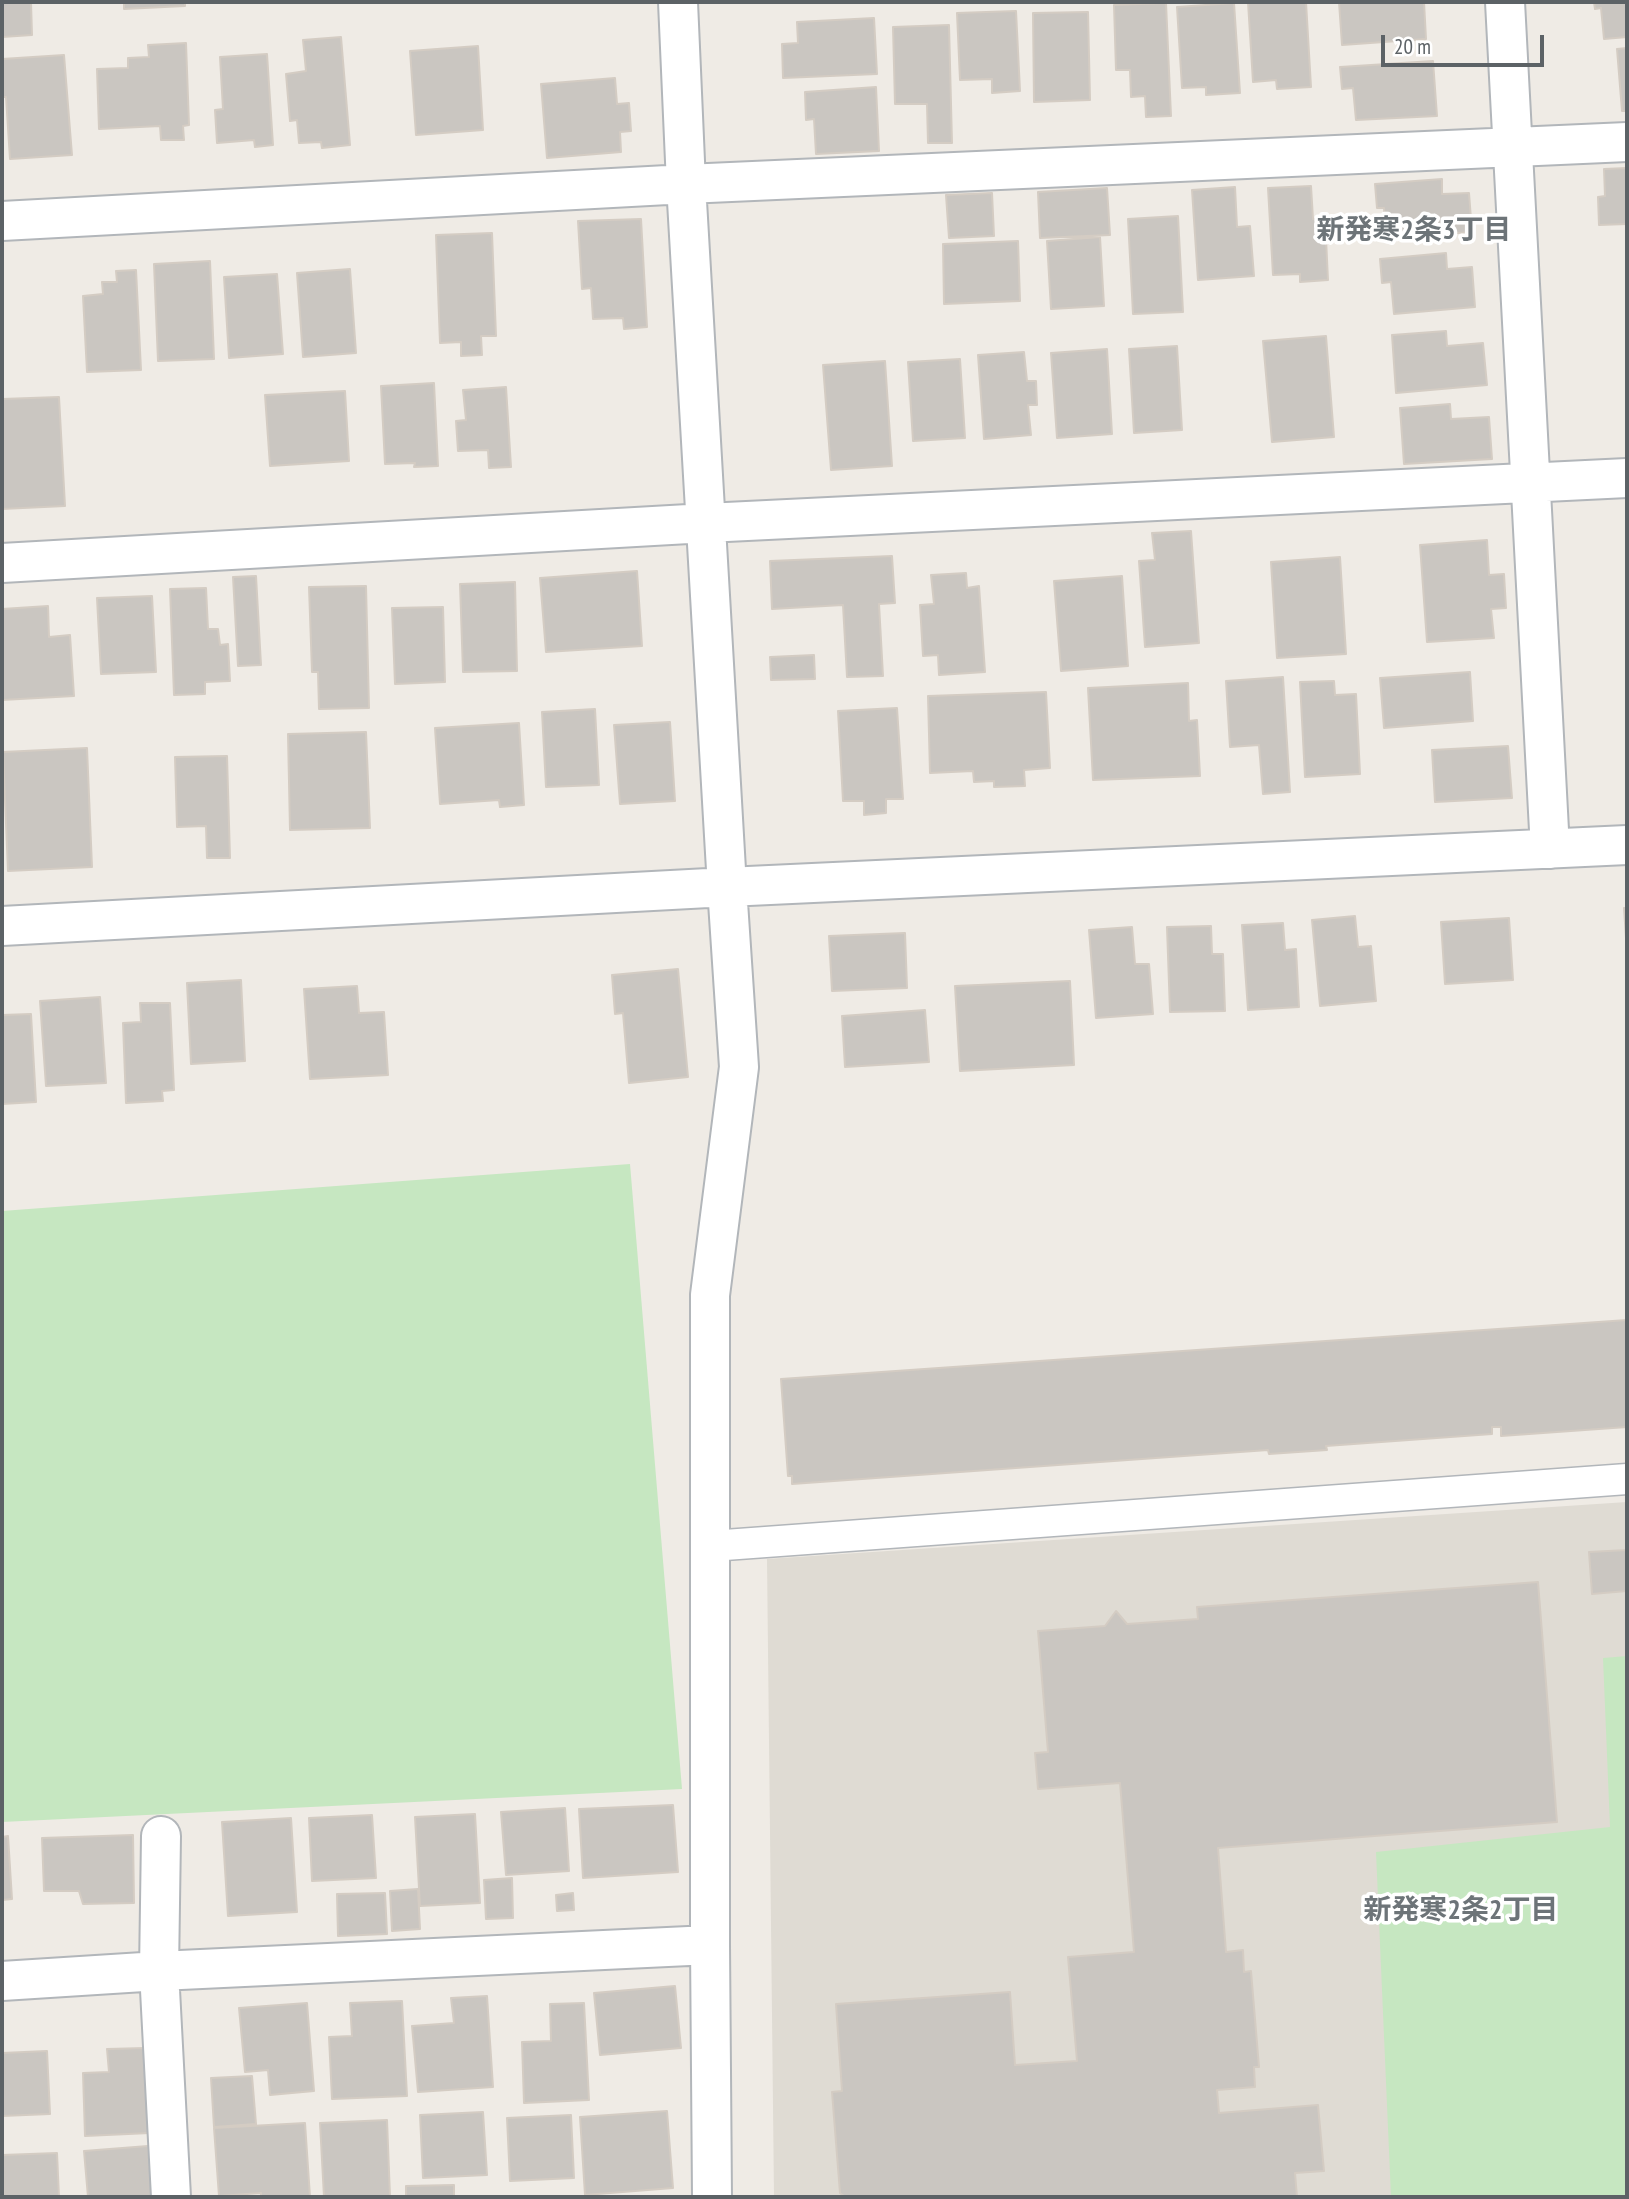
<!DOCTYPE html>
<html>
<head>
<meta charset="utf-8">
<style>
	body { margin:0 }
	#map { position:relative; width:1629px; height:2199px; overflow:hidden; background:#efebe5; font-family:"PT Sans Narrow",sans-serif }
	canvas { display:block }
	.frame { position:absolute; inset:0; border:4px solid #5c6266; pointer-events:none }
	.scale { position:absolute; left:1381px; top:35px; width:163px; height:32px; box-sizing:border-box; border:4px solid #5c6266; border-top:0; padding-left:9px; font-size:21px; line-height:24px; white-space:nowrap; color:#5c6266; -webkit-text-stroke:5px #fff; paint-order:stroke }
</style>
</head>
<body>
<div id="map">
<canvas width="1629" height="2199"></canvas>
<div class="frame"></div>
<div class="scale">20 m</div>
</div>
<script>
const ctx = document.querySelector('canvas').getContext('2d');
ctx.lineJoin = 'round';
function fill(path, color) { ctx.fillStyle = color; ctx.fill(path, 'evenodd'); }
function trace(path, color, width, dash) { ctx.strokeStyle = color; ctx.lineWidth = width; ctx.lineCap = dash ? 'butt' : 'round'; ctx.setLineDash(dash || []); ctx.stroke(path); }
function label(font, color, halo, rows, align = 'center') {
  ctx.font = font + ' "PT Sans Narrow","Noto Sans JP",sans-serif'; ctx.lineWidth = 7; ctx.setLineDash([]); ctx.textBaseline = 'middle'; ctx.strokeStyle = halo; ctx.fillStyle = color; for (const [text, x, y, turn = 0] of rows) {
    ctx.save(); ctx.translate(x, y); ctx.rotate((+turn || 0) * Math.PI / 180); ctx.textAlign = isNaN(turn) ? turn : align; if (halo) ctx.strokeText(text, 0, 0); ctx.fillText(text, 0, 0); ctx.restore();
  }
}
fill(new Path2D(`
	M1627,1502V2197H774L767,1559Z`), '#dfdbd3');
fill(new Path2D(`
	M630,1164L682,1789L2,1822V1211Z
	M1627,1656V2197H1391L1376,1852L1610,1827L1603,1658Z`), '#c6e7c1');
const building = new Path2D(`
	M2,2H31L32,35L2,37Z
	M124,2H185V6L124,9Z
	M1248,2H1306L1311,87L1277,89L1276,80L1253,82Z
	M1339,2H1424L1426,39L1342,45Z
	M1594,2H1627V37L1604,39L1601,8L1595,9Z
	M1166,3L1171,116L1146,117L1145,96L1131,97L1130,70H1116L1114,5Z
	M1234,3L1240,93L1206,95V87L1182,88L1177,7Z
	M1016,11L1020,91L992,93V79L960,80L957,13Z
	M1088,12L1090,100L1034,102L1033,13Z
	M874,18L877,74L783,78L782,44L798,43L797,22Z
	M949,25L952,143H928L927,104H895L893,27Z
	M341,37L350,145L322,148L321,142L299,143L297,120L290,121L286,74L306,71L303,40Z
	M186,43L189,125L183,126L184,140H161L160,126L99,129L97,69L128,68V58L149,57L148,45Z
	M478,46L483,130L416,135L410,51Z
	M1627,48V111H1622L1617,49Z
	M267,54L273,145L255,147L254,140L217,143L215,110L223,109L220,57Z
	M64,55L72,155L10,159L6,97H2V59Z
	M1433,61L1437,116L1356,120L1353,88L1342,89L1340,67Z
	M615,78L617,104L629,103L631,131L620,132L621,152L547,158L541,84Z
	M876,87L879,151L816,154L814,119L806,120L805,92Z
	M1627,168V224L1599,225L1598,197L1605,196L1604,169Z
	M1442,179V194L1469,193L1472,232L1386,238L1384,208H1377L1375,184Z
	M1311,186L1313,219L1325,218L1328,280L1300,282V274L1273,275L1268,188Z
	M1235,187L1237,227L1250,226L1254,276L1198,280L1192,190Z
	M1107,188L1110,235L1040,238L1038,192Z
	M992,193L994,236L949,238L946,195Z
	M1178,216L1183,312L1133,314L1128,219Z
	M641,219L647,327L624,329L623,318L593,319L591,288L582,289L578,221Z
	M492,233L496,336H481L482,355L461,356V342L440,343L436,235Z
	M1100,237L1104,306L1051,309L1047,241Z
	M1018,241L1020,301L944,304L943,244Z
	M1446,253L1447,269L1472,267L1475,307L1394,314L1391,282L1382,283L1380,259Z
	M210,261L214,359L158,361L154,264Z
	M350,269L356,353L303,357L297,273Z
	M136,270L141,370L87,372L83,296L103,294L102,282H117L116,271Z
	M277,274L283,354L229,358L224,277Z
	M1446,331L1447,346L1483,343L1487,385L1396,393L1392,335Z
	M1326,336L1334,437L1272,442L1263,341Z
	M1177,346L1182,430L1134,433L1129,349Z
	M1107,349L1112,434L1057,438L1051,353Z
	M1024,352L1027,381H1036L1037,405H1028L1031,435L984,439L978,355Z
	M960,359L965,438L913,441L908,362Z
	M885,361L892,466L831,470L823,365Z
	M434,383L438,466L414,467L415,463L385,464L381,386Z
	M506,387L511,467L489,468L488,450L458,451L456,421L466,420L463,390Z
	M345,391L349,461L270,466L265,395Z
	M59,397L65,506L2,509V399Z
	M1450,404L1451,419L1489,417L1492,459L1404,464L1400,408Z
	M1191,531L1199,643L1145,647L1139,561L1155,560L1152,533Z
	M1487,540L1489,575L1504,574L1506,608L1491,609L1494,638L1427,642L1420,545Z
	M892,556L895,603L879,604L883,676L847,677L843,605L772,609L770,561Z
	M1340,557L1346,654L1277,658L1271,562Z
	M637,571L642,646L546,652L540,578Z
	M966,573L967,588L979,586L985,672L939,675L938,655L923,656L920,605L934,604L931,575Z
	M256,576L261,665L238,666L233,577Z
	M1122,576L1128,666L1061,671L1054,581Z
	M515,582L517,671L463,672L460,584Z
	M366,586L369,708L319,709L318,672H312L309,587Z
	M206,588L208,629H218L220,645L228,644L230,681L205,682V694L174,695L170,589Z
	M152,596L156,672L101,674L97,598Z
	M48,606L49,637L70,635L74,696L2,700V609Z
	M443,607L445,682L395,684L392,608Z
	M814,655L815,679L771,680L770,657Z
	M1470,672L1473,721L1384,728L1380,678Z
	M1283,677L1290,792L1263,794L1259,745L1230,747L1226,681Z
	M1334,681L1335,695L1356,694L1360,774L1305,777L1300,682Z
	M1188,683L1189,721L1197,720L1200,776L1093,780L1088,688Z
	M1046,692L1050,768L1024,770L1025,786L994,787V781L974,782L973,771L930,773L928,696Z
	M897,708L903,799H886V813L864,815V801H843L838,711Z
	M595,709L599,785L546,787L542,712Z
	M670,722L675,801L620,804L614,725Z
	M519,723L524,805L500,807L499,800L440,804L435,728Z
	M366,732L370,828L290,830L288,734Z
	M1508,746L1512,798L1435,802L1432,750Z
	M87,748L92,867L8,871L3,752Z
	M227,756L230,858H207L206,826L177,827L175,757Z
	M1624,908H1627V953Z
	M1355,916L1358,947L1371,946L1376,1001L1320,1006L1312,920Z
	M1509,918L1513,980L1445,984L1441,922Z
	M1283,923L1285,950L1296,949L1299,1007L1248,1010L1242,925Z
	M1211,926L1212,954H1223L1225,1011L1170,1012L1167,927Z
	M1132,927L1135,964H1149L1153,1014L1096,1018L1089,930Z
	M905,933L907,988L832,991L829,936Z
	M678,969L688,1077L629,1083L623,1013L615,1014L612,975Z
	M241,980L245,1061L191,1064L187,983Z
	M1070,981L1074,1065L960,1071L955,986Z
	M357,986L359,1013L384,1012L388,1075L310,1079L304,989Z
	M100,997L106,1083L46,1086L40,1001Z
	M140,1003H170L174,1090L162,1091L163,1101L126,1103L123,1023L141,1022Z
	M925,1010L929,1062L845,1067L842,1016Z
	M31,1014L36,1102L2,1104V1015Z
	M1627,1320V1427L1501,1436V1427H1492V1434L1326,1446L1327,1450L1269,1454L1268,1450L792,1484V1476H788L781,1379Z
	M1627,1550V1591L1592,1594L1589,1552Z
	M1538,1582L1557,1822L1218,1848L1226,1952L1243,1950L1244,1972L1251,1971L1259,2067H1254L1255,2087L1217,2090L1219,2113L1318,2105L1324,2171L1295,2173L1297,2197H845L840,2193L832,2092L842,2091L836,2004L1010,1992L1015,2065L1077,2061L1068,1957L1134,1952L1120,1783L1038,1789L1035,1753L1048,1752L1038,1631L1105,1626L1116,1611L1127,1624L1198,1619L1197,1607Z
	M673,1805L678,1872L583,1878L579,1809Z
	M565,1808L569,1871L506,1875L501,1812Z
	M475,1814L480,1903L420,1906L415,1817Z
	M372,1815L376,1878L312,1881L309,1818Z
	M291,1818L297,1912L228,1916L222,1822Z
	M133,1835L134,1903L83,1904L79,1891H44L42,1838Z
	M8,1836L12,1899L2,1900V1837Z
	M512,1878L513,1918L486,1919L484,1880Z
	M418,1889L420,1929L392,1931L390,1891Z
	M385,1893L387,1934L338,1936L337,1894Z
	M573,1893L574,1910L557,1911L556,1895Z
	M675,1986L681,2048L600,2055L594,1993Z
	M487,1996L493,2087L418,2092L412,2026L454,2023L451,1998Z
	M402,2001L407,2096L332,2099L329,2037L352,2036L350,2003Z
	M307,2003L314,2091L270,2095L268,2070L245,2072L239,2008Z
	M584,2003L589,2100L524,2103L522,2042L551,2041L550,2004Z
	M146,2048L150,2133L85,2136L83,2073L109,2072L107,2049Z
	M47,2051L50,2114L2,2116V2053Z
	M252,2076L256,2124L214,2127L211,2078Z
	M667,2111L673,2188L585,2195L580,2117Z
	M483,2112L487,2175L423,2178L420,2115Z
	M571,2115L574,2178L510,2181L507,2118Z
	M387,2120L390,2197H324L320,2123Z
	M305,2123L310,2197H261V2193L219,2196L214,2128Z
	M148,2146L152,2197H88L84,2151Z
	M57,2153L59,2197H2V2155Z
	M454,2185V2197H406V2186Z`);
fill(building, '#cac6c1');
trace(building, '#d4ccc3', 2);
const lane = new Path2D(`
	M711,1546L1627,1479`);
const street = new Path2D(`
	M678,2L686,184L727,887L739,1067L710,1295V1945L712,2197
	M1505,2L1550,849
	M2,221L686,184L1627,142
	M2,563L706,523L1627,478
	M2,926L727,887L1627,845
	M161,1836L159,1971L171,2197
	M2,1981L159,1971L710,1945`);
trace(lane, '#b2b6ba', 33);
trace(street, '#b2b6ba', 42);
trace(lane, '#fff', 30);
trace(street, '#fff', 38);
label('bold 28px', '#6d7478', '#fff', [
	["新発寒2条3丁目",1414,231],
	["新発寒2条2丁目",1461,1911]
]);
</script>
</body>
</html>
